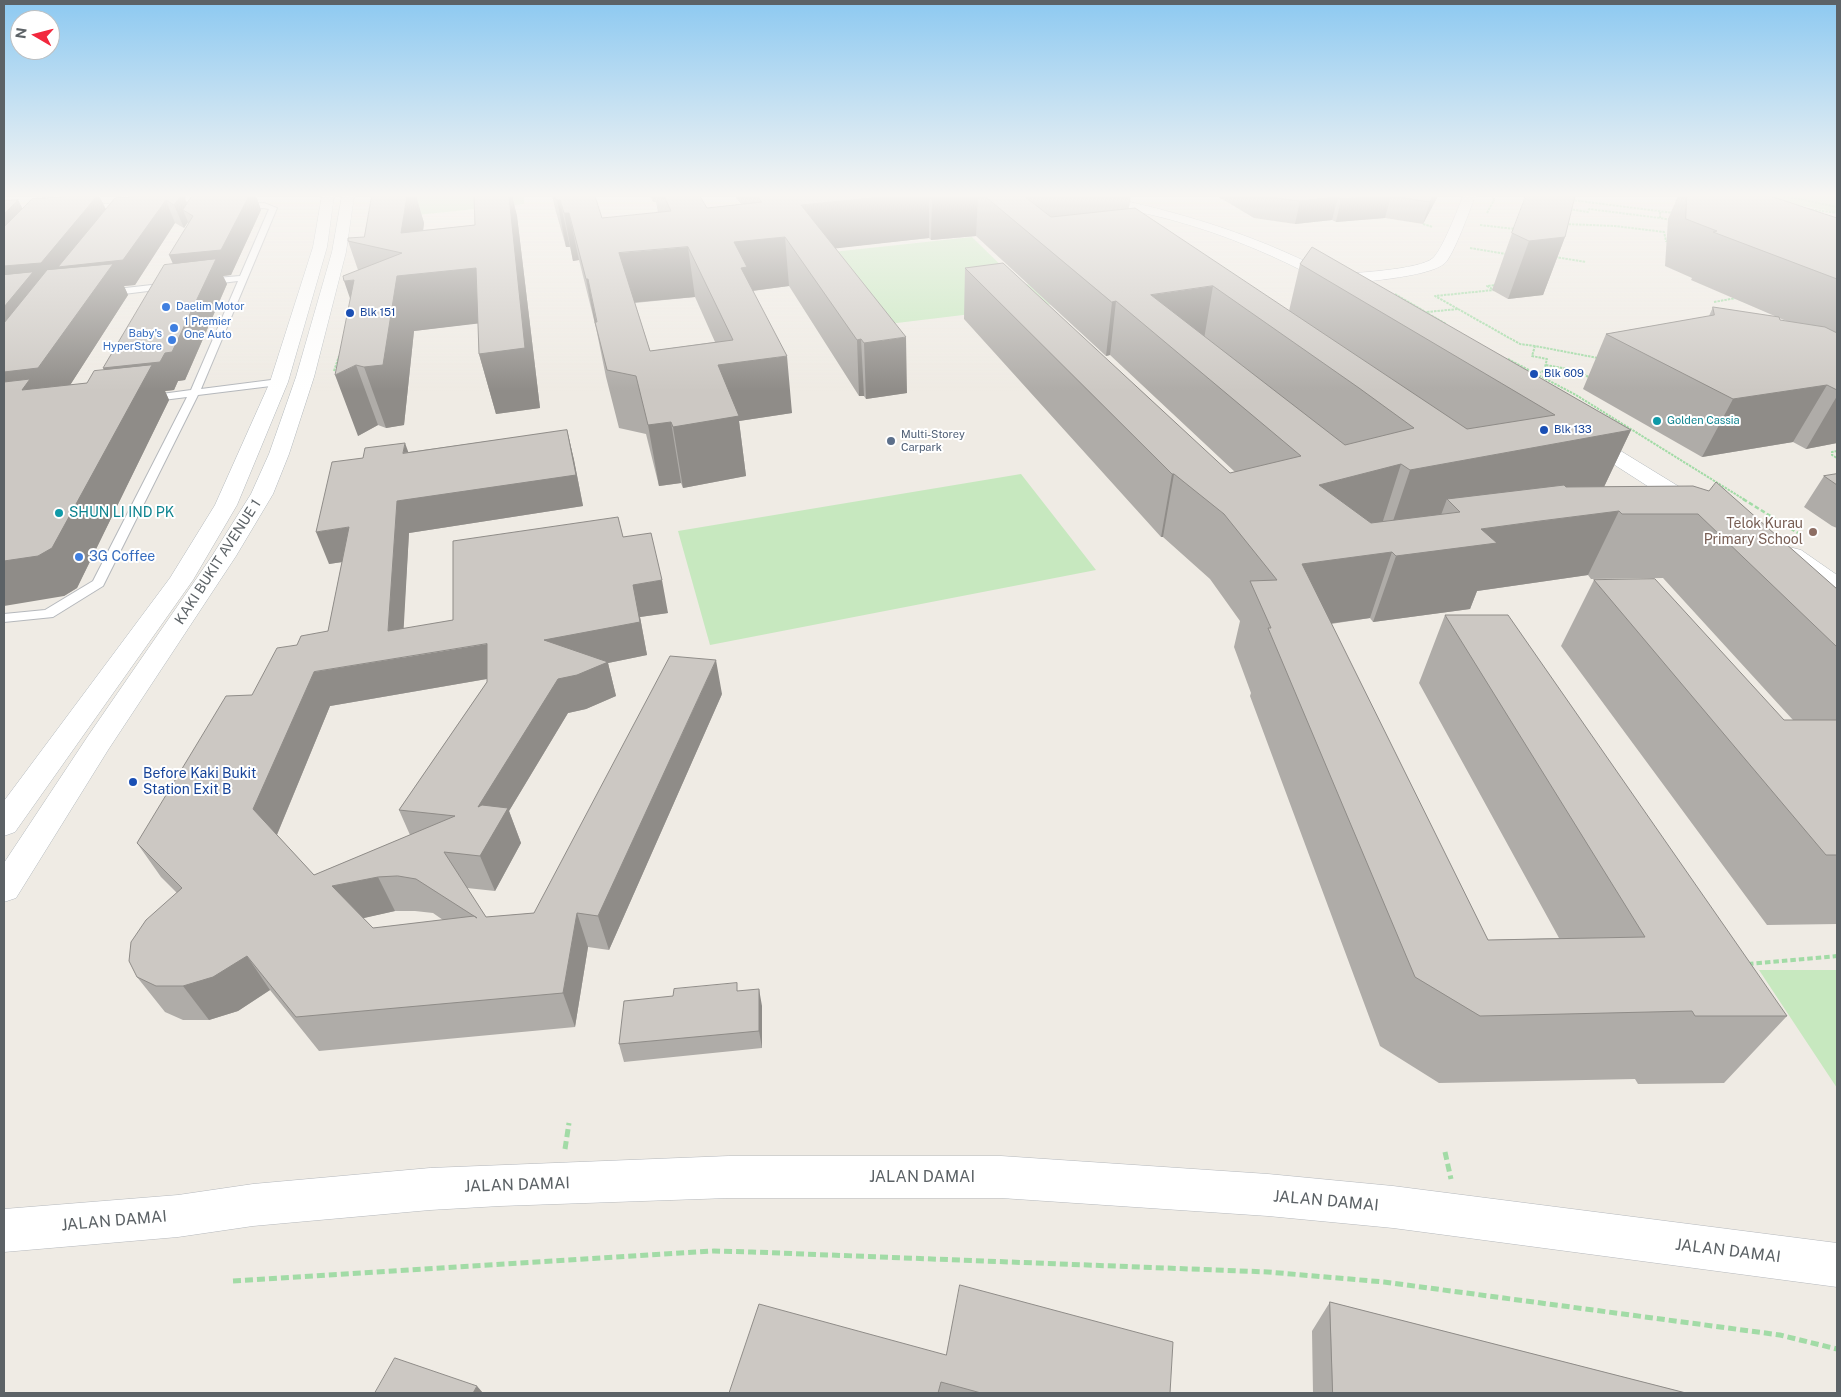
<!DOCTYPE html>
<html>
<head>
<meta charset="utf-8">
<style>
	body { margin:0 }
	#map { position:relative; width:1841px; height:1397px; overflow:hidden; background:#efebe4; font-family:"Public Sans",sans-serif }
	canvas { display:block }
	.frame { position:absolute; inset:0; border:5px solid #5c6266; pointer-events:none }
	.north { position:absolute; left:10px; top:10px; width:50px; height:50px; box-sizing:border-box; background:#fff; border:1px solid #bec0c2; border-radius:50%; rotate:278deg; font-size:14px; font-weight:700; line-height:20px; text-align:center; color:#5c6266 }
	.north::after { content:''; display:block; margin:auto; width:18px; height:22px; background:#f2283d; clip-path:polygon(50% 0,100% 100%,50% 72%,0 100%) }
</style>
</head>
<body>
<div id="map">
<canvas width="1841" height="1397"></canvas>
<div class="frame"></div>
<div class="north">N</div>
</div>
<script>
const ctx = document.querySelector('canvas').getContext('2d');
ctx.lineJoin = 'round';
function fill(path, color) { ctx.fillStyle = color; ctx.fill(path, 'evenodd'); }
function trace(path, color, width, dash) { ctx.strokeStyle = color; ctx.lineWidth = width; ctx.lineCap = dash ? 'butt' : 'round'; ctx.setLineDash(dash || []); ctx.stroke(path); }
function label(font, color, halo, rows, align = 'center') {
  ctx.font = font + ' "Public Sans",sans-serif'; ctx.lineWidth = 4; ctx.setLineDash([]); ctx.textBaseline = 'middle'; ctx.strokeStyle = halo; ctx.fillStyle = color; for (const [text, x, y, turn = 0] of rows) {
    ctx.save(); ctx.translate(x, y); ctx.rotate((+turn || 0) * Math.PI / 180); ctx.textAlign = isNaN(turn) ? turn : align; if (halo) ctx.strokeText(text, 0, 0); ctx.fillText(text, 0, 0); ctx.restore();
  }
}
fill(new Path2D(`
	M374,196H524V204L369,220Z
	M1747,196H1837V213L1825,210Z
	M972,237L1021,285L1106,276L1129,295L872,326L823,253Z
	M1021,474L1096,570L710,645L678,531Z
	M1759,970H1837V1088Z`), '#c7e8bf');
const lane = new Path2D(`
	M264,203L277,208L201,389L279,379L284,382L279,385L198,395L103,586L53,617L4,622V614L45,610L93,581L187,397L147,402L142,399L147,396L191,390L238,281L205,285L201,282L205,279L240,276L269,209C258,206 246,211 236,206L240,204Z
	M169,283L172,284V288L108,296L104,293L108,290Z`);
const street = new Path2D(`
	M204,196H252L246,200L4,220V212Z
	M1463,196H1475C1471,208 1453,256 1445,263C1429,278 1355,282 1331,285L1326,283L1323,280L1326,277L1331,275C1351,273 1420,270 1433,258C1442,250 1458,209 1463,196Z
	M729,1156H1001L1268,1174L1393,1186L1837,1243V1287L1393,1228L1268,1216L1001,1198H729L500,1206L430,1210L253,1226L178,1237L4,1252V1209L178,1195L253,1184L430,1168Z`);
const secondary = new Path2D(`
	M322,196H334L327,247L288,382L237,505L193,580L15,832L4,836V801L170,578L215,505L270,382L313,247Z
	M342,196H354L346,252L314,377L289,454L273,494L236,556L108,750L16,898L4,902V863L88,736L212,556L251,494L269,454L296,377L332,252Z
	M1073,196H1098L1112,198C1192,215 1266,239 1338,278L1341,281L1338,284H1328C1278,257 1227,235 1172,220C1140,211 1107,207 1074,199Z
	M1586,432L1593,434L1704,502L1707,507L1704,512L1696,514L1688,512L1579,442L1576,438L1579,434Z
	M1793,548L1801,550L1837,575V593L1828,591L1785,560L1781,555L1785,550Z`);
trace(lane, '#b5b8bc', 2);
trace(street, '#b5b8bc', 1);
trace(secondary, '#b3b9bd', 1);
trace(new Path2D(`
	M1784,196L1837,207
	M1571,200L1674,213
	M1569,209L1588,212L1589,209L1660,218
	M1808,209L1837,213
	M1660,212V218L1672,220
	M1487,213L1494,200L1493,196
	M1423,224L1433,227
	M1565,224L1615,226L1664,232L1666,241L1671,242
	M1480,225L1515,229
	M1470,248L1506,254
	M1555,257L1586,262
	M1395,294L1446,324
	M1714,302L1736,298
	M1458,309L1520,344L1535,346
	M1427,312L1458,309L1435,296L1494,290L1487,286L1496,285
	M1508,359L1576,395L1745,500
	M1546,365L1579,371L1590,378
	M334,371L339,356
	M1535,374L1544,371L1547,359L1532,356L1535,346L1598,358
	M1837,451L1832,452V455L1837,458`), '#a2dba6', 2, [2.5, 1]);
trace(new Path2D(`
	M1743,499L1798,533`), '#a2dba6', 2.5, [4.5, 2.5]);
trace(new Path2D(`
	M1748,964L1837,956`), '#a2dba6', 4, [5.5, 3]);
trace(new Path2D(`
	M565,1149L569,1123
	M1445,1152L1451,1179
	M233,1281L714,1251L752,1252L1268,1272L1384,1282L1780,1335L1837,1349`), '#a2dba6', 5, [8, 4]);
fill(lane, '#fff');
fill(street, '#fff');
fill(secondary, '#fff');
fill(new Path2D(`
	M72,196H99L106,209L142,196L187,203L192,196H256L261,210L231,275L223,276L227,284L185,380L178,381L174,390L165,391L169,400L77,588L64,596L22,209ZM188,222V223L173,264L104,370L87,383L70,385L128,295L124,286L135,285L175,223L184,228Z
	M372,196H416L424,223L423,230L475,225L474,196H512L517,216L540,408L496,414L479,354L478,323L414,331L404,425L386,428L378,425L358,436L351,299L358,270L348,241L364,237Z
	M552,196H595L602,218L658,213L656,202H653L650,196H700L707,208L741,204L735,196H1131L1129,208L1289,311L1300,264L1631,430L1604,487L1693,486L1837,589V924L1767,925L1561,646L1594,580L1784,720H1793L1663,578L1591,579L1588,575L1512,586L1477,591L1470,609L1373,622L1370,618L1331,624L1488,940L1559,938L1419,683L1445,615L1787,1016L1724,1083L1638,1084L1635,1079L1439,1083L1380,1046L1250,696L1251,693L1234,647L1240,621L1210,579L1163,537H1161L964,319L965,268L1230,473L1235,472L1110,355L1106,356L976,236L931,240L929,238L835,248L907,393L866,399L864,396H859L789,286L753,291L792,413L739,421L746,476L683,488L681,483L659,486L646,434L619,428L606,377L596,328L579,260L573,261L570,247H566L556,212ZM695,297L715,342L650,351L635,303Z
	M1217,196H1438L1423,224L1385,218L1336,222L1332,220L1295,224L1254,218Z
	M1678,196H1770L1837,218V443L1806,449L1793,442L1702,457L1583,389L1606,334L1709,316L1713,307L1777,317L1691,280L1692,278L1665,266L1668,219ZM1779,318L1789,322L1780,320Z
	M1512,233L1565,237L1543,295L1508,299L1492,290Z
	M567,430L574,460L583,506L409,533L403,629L453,620L623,537L668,613L640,617L647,655L608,663L616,696L586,709L568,713L509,811L521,843L495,891L467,888L486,917L534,913L722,694L609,950L588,947L575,1027L319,1051L270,990L238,1011L209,1020H183L165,1012L137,977L177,893L161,877L137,843L252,695L297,645L328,631L342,562L329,564L409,452ZM487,679V682L399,810L410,835L314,875L277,835L330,706ZM395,911H415L433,913L443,920L373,928L363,918Z
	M1837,474V528L1832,526L1804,507L1824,476Z
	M739,991L762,1006V1048L624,1062L619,1044Z
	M1330,1302L1686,1393H1313L1312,1331Z
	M946,1355L1170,1393H729Z`), '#afaca8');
fill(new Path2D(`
	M97,196H99L112,222L166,200L175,223L135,285L124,286L128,295L58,404L4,410V266Z
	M181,196H184L192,214L183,210L188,222L184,228L174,205Z
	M249,196H256L261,210L231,275L223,276L227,284L185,380L178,381L174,390L165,391L169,400L77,588L64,596L4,606V561L118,397L103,368L180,280L169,255Z
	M407,196H416L424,223L418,274L476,268L491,322L414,331L404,425L386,428L364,367L397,276L413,274L401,233Z
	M509,196H512L517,216L540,408L496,414L479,354Z
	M894,196H929V238L804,252L801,205Z
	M932,196H978L976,236L931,240Z
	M1391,196L1385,218L1336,222L1341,199Z
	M1433,196H1438L1423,224L1430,202Z
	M1338,197L1332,220L1295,224L1300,201Z
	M18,200L33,228L4,260V214Z
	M557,200H560L570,247H566Z
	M564,213H569L579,260L573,261Z
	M785,237L789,286L743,292L734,242Z
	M1565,237L1543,295L1508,299L1529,241Z
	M688,247L695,297L628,303L619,253Z
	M586,279H588L598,331L595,324Z
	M354,280L363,336L344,281Z
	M1213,286L1204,339L1151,295Z
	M1116,301L1110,355L1106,356L1112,302Z
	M906,337L907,393L866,399L864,343Z
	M861,339L864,396H859L857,340Z
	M787,356L792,413L739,421L746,476L683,488L673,427L718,365Z
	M356,365L378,425L358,436L335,375Z
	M1827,385L1793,442L1702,457L1733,399Z
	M1837,396V443L1806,449Z
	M671,422L681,483L659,486L648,425Z
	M567,430L574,460L583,506L409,533L402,658L487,644L498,677L330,706L273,844L253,809L314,672L388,631L397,501Z
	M1631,430L1602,491L1460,512L1447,499L1438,523L1389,533L1410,470Z
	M405,443L416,473L403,453Z
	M1401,464L1381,527L1302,549L1319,485Z
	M1172,474H1174L1163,537H1161Z
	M1619,511L1588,575L1477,591L1470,609L1373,622L1396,556L1481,529Z
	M349,527L362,559L329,564L316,532Z
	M1392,552L1370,618L1283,630L1302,564Z
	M662,580L668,613L640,617L647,655L608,663L616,696L586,709L568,713L509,811L521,843L495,891L480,856L478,807L544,640L633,585Z
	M716,660L722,694L609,950L598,916Z
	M378,877L395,911L351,921L332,886Z
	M577,913L588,947L575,1027L563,993Z
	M247,956L270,990L238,1011L209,1020L183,986Z
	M759,989L762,1006V1048L759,1031Z
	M477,1386L483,1393H473Z`), '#8f8c88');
const building = new Path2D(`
	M72,196H97L41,263L4,266V227L32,199Z
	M142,196H181L174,205L166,200L123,260L58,267L115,198Z
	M192,196H249L221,250L169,255L193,216L183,210Z
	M372,196H407L401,233L475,225L474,196H509L525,348L479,354L476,268L397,276L383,365L364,367L356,365L335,375L354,280L344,281L343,276L402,253L348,241V238L364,237Z
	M555,196H595L602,218L671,211L664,196H700L707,208L762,202L757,196H894L801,205L906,337L864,343L861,339L857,340L785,237L734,242L747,267L741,268L787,356L718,365L739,416L673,427L671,422L648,425L636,376L607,370L595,322H597L588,279H586L569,213H564L560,200H557ZM688,247L733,340L650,351L619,253Z
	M985,196H1024L1051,217L1135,208L1467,429L1555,415L1300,264L1312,247L1631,430L1410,470L1401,464L1319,485L1371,523L1460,512L1447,499L1564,485L1566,487L1693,486L1709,491L1716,482L1837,589V647L1698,514H1622L1619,511L1540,521L1481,529L1497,543L1396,556L1392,552L1302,564L1488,940L1645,937L1445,615H1508L1787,1016H1695L1692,1011L1480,1016L1415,977L1268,628H1271L1250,581L1277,580L1224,514L1174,474H1172L965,268L1003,263L1230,473L1301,456L1116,301L1112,302ZM1213,286L1359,388L1414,428L1345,445L1151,295Z
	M1261,196H1433L1430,202L1391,196L1341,199L1338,197L1300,201Z
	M1526,196H1575L1565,237L1529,241L1512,233Z
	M1687,196H1770L1837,218V279L1713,232L1717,231L1686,219Z
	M18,200L4,214V201Z
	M216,259L172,352L165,353L160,362L103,368L164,265Z
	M113,264L38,368L4,372V323L47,270Z
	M33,272L4,307V275Z
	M1713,307L1779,317L1780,320L1825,327L1837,333V390L1827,385L1733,399L1606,334L1714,315Z
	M152,365L52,548L38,556L4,561V382L30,379L22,390L87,383L94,371Z
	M567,430L576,475L397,501L388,631L453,620V541L618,517L623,537L651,533L662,580L633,585L640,622L544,640L608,662L577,675L558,679L478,807L482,805L508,808L480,856L444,852L486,917L534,913L670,656L716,660L598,916L577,913L563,993L296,1017L247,956L213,977L183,986H156L137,977L129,961L131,942L146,920L182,888L137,843L226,696L252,695L277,648L297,645L301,636L328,631L349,527L316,532L332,462L363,458L365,448L405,443L403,453ZM487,644V682L399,810L455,816L314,875L253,809L314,672ZM398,876L416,879L477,918L474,916L373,928L332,886L378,877Z
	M1837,474V485L1824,476Z
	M1655,579L1784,720H1837V855H1826L1594,580Z
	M737,983V991L759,989V1031L619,1044L624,1001L673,996L674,989Z
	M960,1285L1173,1342L1170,1393H981L941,1382L938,1393H729L759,1304L946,1355Z
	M1330,1302L1686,1393H1333Z
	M395,1358L477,1386L473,1393H375Z`);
fill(building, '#ccc8c3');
trace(building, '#8f8c88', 1);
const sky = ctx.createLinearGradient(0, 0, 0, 391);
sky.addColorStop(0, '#8dc9f1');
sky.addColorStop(0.5, '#f8f6f3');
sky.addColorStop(1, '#f8f6f300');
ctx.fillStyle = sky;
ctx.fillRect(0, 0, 1841, 391);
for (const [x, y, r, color] of [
	[166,307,5,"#3f7fe0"],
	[350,313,5,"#1a4fb4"],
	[174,328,5,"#3f7fe0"],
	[172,340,5,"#3f7fe0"],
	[1534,374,5,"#1a4fb4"],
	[1657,421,5,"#0f9aa8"],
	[1544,430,5,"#1a4fb4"],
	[891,441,5,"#5c6f8a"],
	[59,513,5,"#0f9aa8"],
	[1813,532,5,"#8d6e63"],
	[79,557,5,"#3f7fe0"],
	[133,782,5,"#1a4fb4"]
]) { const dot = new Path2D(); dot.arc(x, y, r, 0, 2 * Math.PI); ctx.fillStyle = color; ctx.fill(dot); trace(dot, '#fff', 2); }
label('11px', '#366cbe', '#fff', [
	["Daelim Motor",176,307],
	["1 Premier",184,322],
	["One Auto",184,335],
	["Baby's",162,334,"right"],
	["HyperStore",162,347,"right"]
], 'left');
label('11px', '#164399', '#fff', [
	["Blk 151",360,313],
	["Blk 609",1544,374],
	["Blk 133",1554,430]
], 'left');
label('11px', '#0d838f', '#fff', [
	["Golden Cassia",1667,421]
], 'left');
label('11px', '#4e5e75', '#fff', [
	["Multi-Storey",901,435],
	["Carpark",901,448]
], 'left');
label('14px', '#0d838f', '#fff', [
	["SHUN LI IND PK",69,513]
], 'left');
label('14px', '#785e54', '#fff', [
	["Telok Kurau",1803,524],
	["Primary School",1803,540]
], 'right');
label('14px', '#366cbe', '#fff', [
	["3G Coffee",89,557]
], 'left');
label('14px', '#5c6266', '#fff', [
	["KAKI BUKIT AVENUE 1",218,562,-57]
]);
label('14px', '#164399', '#fff', [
	["Before Kaki Bukit",143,774],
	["Station Exit B",143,790]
], 'left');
label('16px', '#5c6266', '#fff', [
	["JALAN DAMAI",922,1177],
	["JALAN DAMAI",517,1185,-2],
	["JALAN DAMAI",1326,1201,5],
	["JALAN DAMAI",114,1221,-5],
	["JALAN DAMAI",1728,1251,7]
]);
</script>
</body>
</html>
